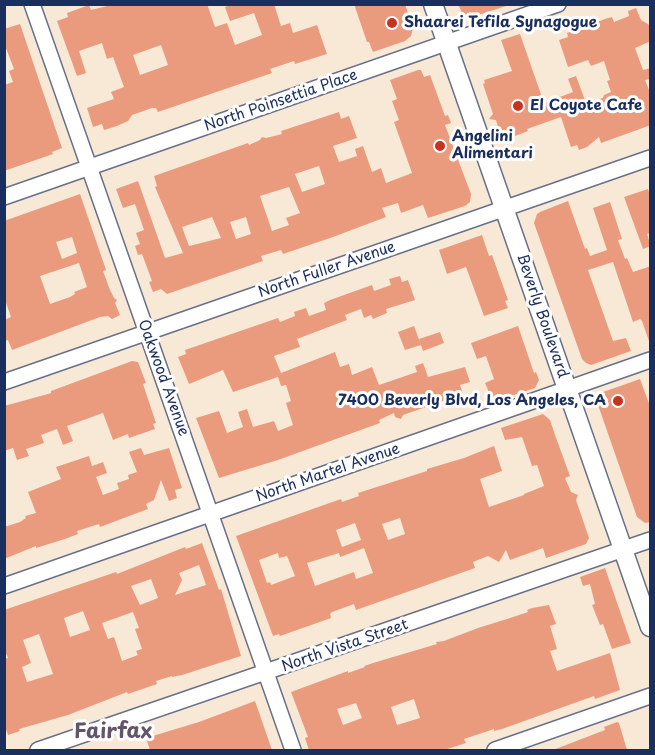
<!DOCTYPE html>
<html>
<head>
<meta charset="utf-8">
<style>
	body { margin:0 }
	#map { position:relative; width:655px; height:755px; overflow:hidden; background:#f8e9d7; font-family:"Playpen Sans",sans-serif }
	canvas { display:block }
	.frame { position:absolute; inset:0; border:6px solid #1b2f5e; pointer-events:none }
</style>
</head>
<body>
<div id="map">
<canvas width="655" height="755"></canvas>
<div class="frame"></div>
</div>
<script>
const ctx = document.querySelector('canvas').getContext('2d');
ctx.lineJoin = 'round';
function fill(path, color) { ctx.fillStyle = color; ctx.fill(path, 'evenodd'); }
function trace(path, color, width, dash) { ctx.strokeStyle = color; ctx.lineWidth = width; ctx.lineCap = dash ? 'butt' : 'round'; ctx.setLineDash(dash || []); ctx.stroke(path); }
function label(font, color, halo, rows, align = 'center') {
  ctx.font = font + ' "Playpen Sans",sans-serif'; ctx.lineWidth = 6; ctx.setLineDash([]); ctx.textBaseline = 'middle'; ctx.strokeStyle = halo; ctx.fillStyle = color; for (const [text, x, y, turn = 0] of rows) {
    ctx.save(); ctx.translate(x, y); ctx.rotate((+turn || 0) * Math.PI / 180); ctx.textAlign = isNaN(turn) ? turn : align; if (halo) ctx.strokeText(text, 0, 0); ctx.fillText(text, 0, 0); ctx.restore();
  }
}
fill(new Path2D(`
	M106,4H207L215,27L227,23L235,45L262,35L254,13L230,21L225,7L232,4H274L281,26L290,23L293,33L317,25L327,54L295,64L294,61L270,69L272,73L158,112L156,108H152L132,115L128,121L117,126L104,130L102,124L93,127L87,108L114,99L111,92L124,87L113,57L107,59L102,43L79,51L86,73L77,76L57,21L68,17L67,13L89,5L91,10L107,6ZM161,45L168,65L140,75L133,55Z
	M354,4H405L413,28L411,36L405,41L373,52L369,42H367Z
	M458,4H506V6L469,18L463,15Z
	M636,8L641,20L651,26V41L635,48L643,70L651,68V79L645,80L651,95V125L601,143L599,137L587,147L579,150L577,145L571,147L561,117L527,129L528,131L510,138L509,135L501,136L496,120L489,119L493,114L483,84L485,83L484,80L512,71L501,40L520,34L544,103L573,92L568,79L576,76L586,103L603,98L604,95L611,92L607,81L610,80L604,61L591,66L588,60L568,67L559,40L568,37L567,33L605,19L612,17L614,22L629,16L628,11Z
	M20,24L62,148L52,152L53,154L4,171V85L13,82L9,71L14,69L4,43V29Z
	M418,70H421L424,77L430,75L445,116L448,115L451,123L445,125L471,194L470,202L465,206L428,218L423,205L401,213L398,203L382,208L386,217L333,237L283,254L281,250L261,256L263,261L167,294L161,289L153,292L149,282L152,281L142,254L138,255L135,246L140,244L136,233L144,230L135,204L123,208L116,189L138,181L165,258L183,253L155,187L157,186L154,176L248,143L249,145L260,140L262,137L266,138L282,134L281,131L339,112L341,119L349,116L357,138L333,146L339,162L357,156L355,149L363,146L372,172L381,168L386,183L412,173L394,122L399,120L392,101L397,99L390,80ZM319,166L325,184L302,192L295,174ZM289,187L300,213L286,218L289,225L272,231L260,196ZM212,217L221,238L189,246L182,227ZM246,217L251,234L236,239L230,222Z
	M648,189L651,198V233L647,234L651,246L643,249L624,197Z
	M80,194L106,270L103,271L110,290L114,298L117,300L115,303L120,315L112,319L108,316L100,317L12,350L8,340L4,341V320L11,317L4,297V221ZM72,237L77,253L62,259L56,242ZM79,263L87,287L74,292L75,294L70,297L50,304L40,276Z
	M568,201L585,249L587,248L590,256L607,250L593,208L610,202L622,239L618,240L625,259L627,258L633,272L651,266L649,341L642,321L640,319L633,322L613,262L588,270L613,341L626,338L631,351L591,365L586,363L582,359L534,223L537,214L540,212Z
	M482,235L489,256L492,255L508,300L505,301L508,308L484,316L466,267L447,274L439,250Z
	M400,276L402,282L408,280L415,300L386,309L387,313L373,319L371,315L364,318L361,309L345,315L347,320L297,339L300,347L274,356L281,373L335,352L340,367L349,364L352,375L372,367L379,385L417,372L415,366L423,363L428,377L465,367L470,382L460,385L463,394L403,415L401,419L395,417L394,413L379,420L380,423L278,460L219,478L196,418L219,411L227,433L243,427L238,412L247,409L253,427L274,421L278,431L293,425L286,403L291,401L286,385L281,386L278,377L233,392L223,370L189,384L178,357L186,354L185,350L278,318L280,322L295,316L294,312L306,308L309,316L326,310L324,303L330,300L372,285L374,291L391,285L389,279Z
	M414,326L421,345L405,350L398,332Z
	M518,326L534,373L536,372L539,380L535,388L493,402L485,383L494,379L486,356L477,359L471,343Z
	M440,332L444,343L423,351L419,339Z
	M132,361L138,362L146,383L143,384L156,423L153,424L155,429L129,438L128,434L113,440L103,413L67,426L73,441L63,445L57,429L41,435L44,443L26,449L29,456L17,460L13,448L4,451V406L48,394L51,393V391Z
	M640,379L651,409V522L645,523L637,517L597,402L599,395L603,392Z
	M543,414L550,420L555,435L570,476L565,478L571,492L578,495L576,500L589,538L586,544L546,558L543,548L510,560L506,550L499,562L488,556L473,562L475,568L356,610L354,604L332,612L330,614L331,618L280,636L279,634L273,636L236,536L341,499L342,502L359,496L358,493L427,471V469L464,458L494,446L502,471L480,479L489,507L524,495V494L544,486L537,465L532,466L522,437L505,440L501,428ZM400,518L405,534L388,540L382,524ZM355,523L361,540L342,547L336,530ZM364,548L373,573L356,579L354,572L315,586L307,563L339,553L340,557ZM278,553L279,558L287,556L295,576L271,585L270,582L267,583L259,560Z
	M141,448L144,455L169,448L182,488L175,490L177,498L169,501L161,480L154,500L146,504L148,509L100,527L99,524L77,531L78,534L65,539L36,548V546L4,559V527L20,522L26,518L25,516L36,513L28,492L61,479L56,467L89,456L92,466L103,462L107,473L96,477L103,495L119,489L117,483L129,479L128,475L137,472L129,452Z
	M202,543L219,590L221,589L241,656L182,675L172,677V676L156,681L157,684L128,694L127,692L68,715L19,729L20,731L8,735L4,724V659L8,658L4,649V610L116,572L117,574L185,547L186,549ZM199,565L206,585L175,595L182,580L179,573ZM151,579L158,598L140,605L131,586ZM83,611L90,630L70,637L64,618ZM133,612L139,628L135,629L142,649L136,651L138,655L122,661L114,637L108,639L102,623ZM39,634L53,674L27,682L22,667L31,663L23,640Z
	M605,568L631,643L612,649L603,624L600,625L592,605L595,604L590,584L583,586L580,577Z
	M549,605L556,624L550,626L557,649L550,651L557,671L610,653L620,690L595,699L594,696L502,729L494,731V729L464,739L466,743L444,750H309L305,738L308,737L291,692L348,671V673L365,667L364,666L373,663L437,644L436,642L444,641L478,628L507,619L528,612L527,610L532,608ZM414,699L420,718L397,725L391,707ZM356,703L362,718L343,725L337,709Z
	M255,701L272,750H150L146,738L199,722Z
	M617,722L619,723L627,750H553L605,730L604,727Z`), '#ea9b7e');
const minor = new Path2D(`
	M32,4L293,750
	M4,197L558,4
	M4,382L650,158
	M4,586L650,360
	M38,750L650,540
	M495,750L650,696`);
const major = new Path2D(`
	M433,4L650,627`);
trace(minor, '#687088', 18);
trace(major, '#687088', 21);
trace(minor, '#fff', 15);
trace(major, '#fff', 18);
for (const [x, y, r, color] of [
	[392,23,6,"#c8321e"],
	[518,106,6,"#c8321e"],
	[440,146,6,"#c8321e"],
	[618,401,6,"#c8321e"]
]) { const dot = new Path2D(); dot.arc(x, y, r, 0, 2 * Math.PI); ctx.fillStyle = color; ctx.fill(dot); trace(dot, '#fff', 2); }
label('bold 15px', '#1b2f5e', '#fff', [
	["Shaarei Tefila Synagogue",404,23],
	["El Coyote Cafe",530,106],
	["Angelini",452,137],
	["Alimentari",452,154],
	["7400 Beverly Blvd, Los Angeles, CA",606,401,"right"]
], 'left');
label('15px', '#1b2f5e', '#fff', [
	["North Poinsettia Place",281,101,-19],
	["North Fuller Avenue",327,270,-19],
	["Beverly Boulevard",542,316,71],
	["Oakwood Avenue",163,378,70],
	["North Martel Avenue",328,473,-19],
	["North Vista Street",345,646,-19]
]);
label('bold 21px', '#635569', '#fff', [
	["Fairfax",113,732]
]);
</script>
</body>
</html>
